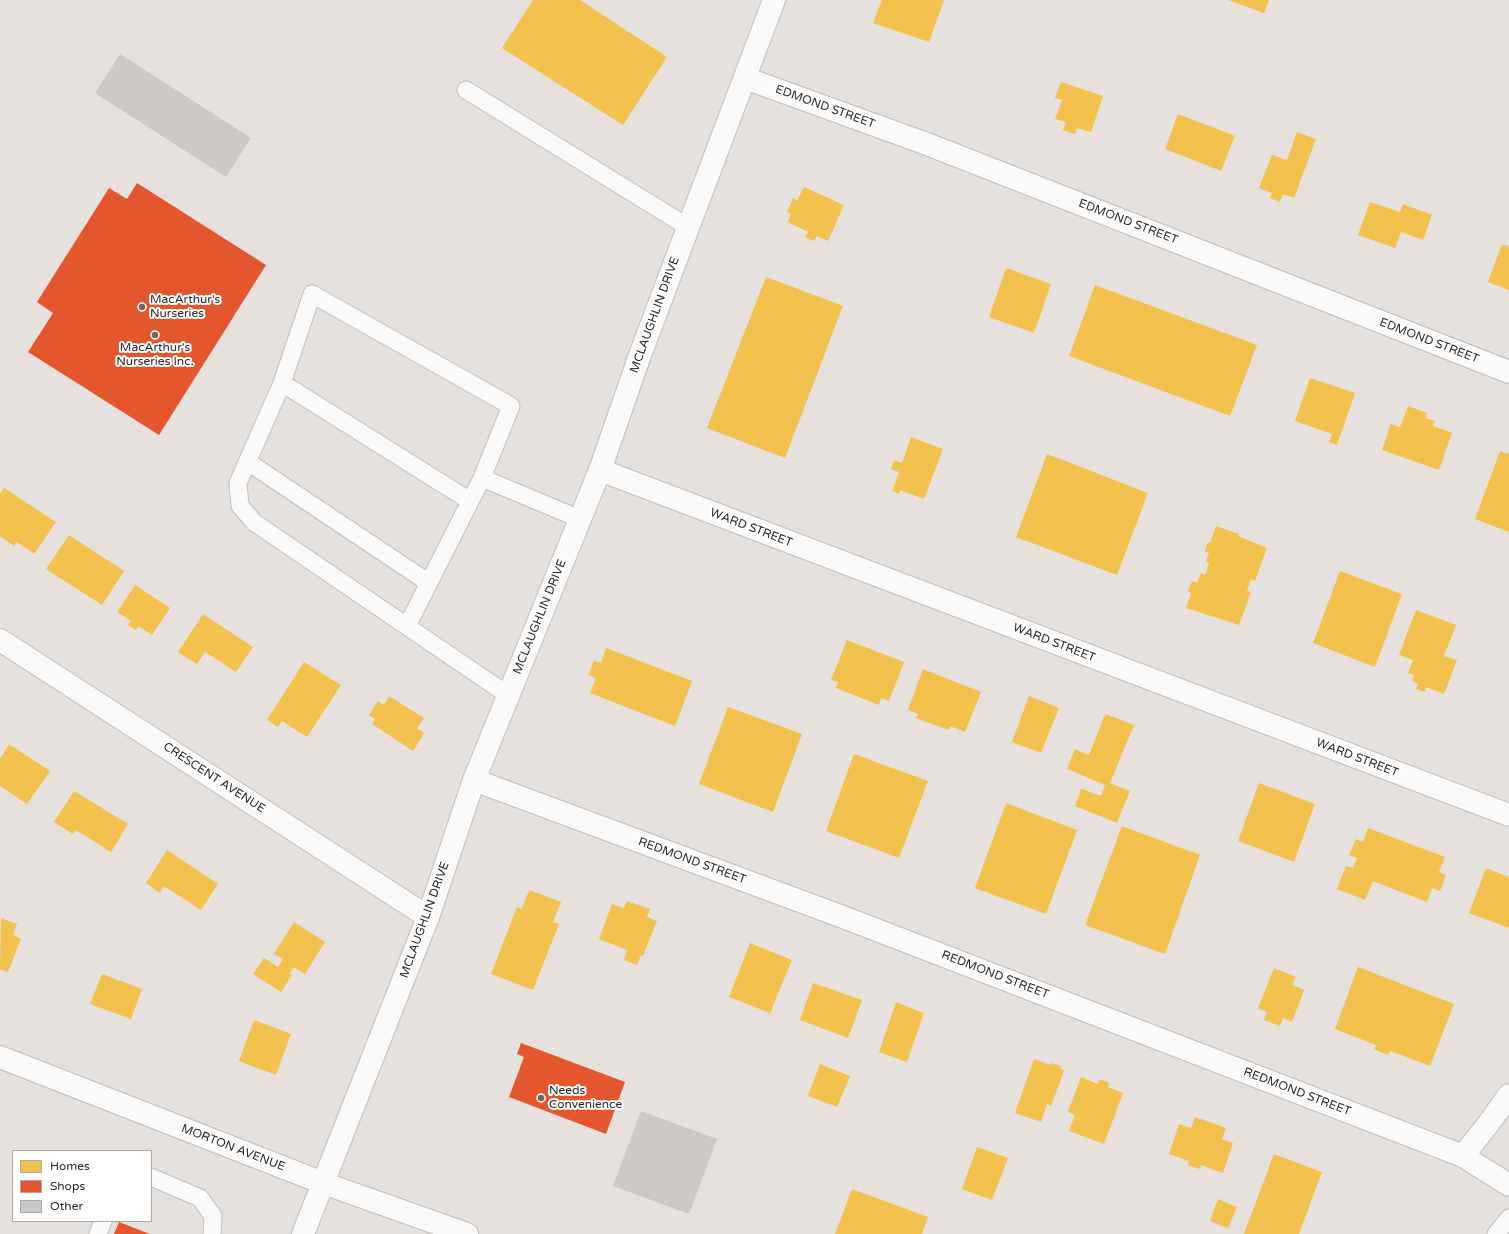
<!DOCTYPE html>
<html>
<head>
<meta charset="utf-8">
<style>
	body { margin:0 }
	#map { position:relative; width:1509px; height:1234px; overflow:hidden; background:#e6e1dc; font-family:"Varela Round",sans-serif }
	canvas { display:block }
	.legend { position:absolute; left:12px; top:1150px; width:140px; height:72px; box-sizing:border-box; background:#fff; border:1px solid #a9a9a9; margin:0; padding:5px 7px; list-style:none; font-size:12px; color:#272727 }
	.legend li { display:flex; align-items:center; gap:8px; height:20px }
	.legend b { width:20px; border:1px solid #a9a9a9 }
</style>
</head>
<body>
<div id="map">
<canvas width="1509" height="1234"></canvas>
<ul class="legend">
<li><b style="height:11px;background:#f2c14e"></b>Homes</li>
<li><b style="height:11px;background:#e4572e"></b>Shops</li>
<li><b style="height:11px;background:#cdc9c6"></b>Other</li>
</ul>
</div>
<script>
const ctx = document.querySelector('canvas').getContext('2d');
ctx.lineJoin = 'round';
function fill(path, color) { ctx.fillStyle = color; ctx.fill(path, 'evenodd'); }
function trace(path, color, width, dash) { ctx.strokeStyle = color; ctx.lineWidth = width; ctx.lineCap = dash ? 'butt' : 'round'; ctx.setLineDash(dash || []); ctx.stroke(path); }
function label(font, color, halo, rows, align = 'center') {
  ctx.font = font + ' "Varela Round",sans-serif'; ctx.lineWidth = 4; ctx.setLineDash([]); ctx.textBaseline = 'middle'; ctx.strokeStyle = halo; ctx.fillStyle = color; for (const [text, x, y, turn = 0] of rows) {
    ctx.save(); ctx.translate(x, y); ctx.rotate((+turn || 0) * Math.PI / 180); ctx.textAlign = isNaN(turn) ? turn : align; if (halo) ctx.strokeText(text, 0, 0); ctx.fillText(text, 0, 0); ctx.restore();
  }
}
fill(new Path2D(`
	M533,0H580L667,57L623,125L502,48Z
	M882,0H944L929,42L873,23Z
	M1228,0H1269L1264,13Z
	M1061,82L1103,96L1091,132L1077,128L1075,134L1063,130L1066,122L1055,119L1062,100L1055,98Z
	M1178,114L1235,136L1221,171L1165,149Z
	M1297,132L1316,139L1294,198L1283,194L1280,202L1270,198L1272,193L1259,188L1272,155L1287,160Z
	M804,187L844,205L828,241L817,236L814,241L805,237L808,232L788,222L791,214L787,212L793,198L797,201Z
	M1370,202L1400,212L1403,204L1432,215L1423,240L1401,232L1395,248L1358,235Z
	M1502,244L1509,247V290L1488,282Z
	M1006,268L1051,284L1034,333L989,317Z
	M766,277L843,306L785,458L707,428Z
	M1095,285L1257,345L1230,416L1069,356Z
	M1310,378L1355,393L1337,445L1329,442L1332,434L1295,421Z
	M1408,406L1427,413L1426,418L1435,421L1433,426L1452,433L1439,470L1382,450L1391,424L1400,427Z
	M911,437L943,449L924,499L900,490L899,494L892,491L899,472L891,469L894,460L902,463Z
	M1500,451L1509,454V532L1475,519Z
	M1047,454L1148,493L1117,575L1016,537Z
	M4,488L56,522L34,554L17,542L14,546L0,536V494Z
	M1216,526L1239,534L1238,536L1267,548L1255,581L1251,579L1247,591L1251,592L1239,625L1186,608L1191,593L1188,592L1192,581L1197,583L1201,573L1205,575L1209,563L1206,561L1209,553L1205,551L1208,542L1210,543Z
	M69,535L124,571L102,605L46,569Z
	M1340,571L1402,594L1375,667L1313,643Z
	M135,585L170,608L152,635L138,626L136,630L128,625L131,621L117,612Z
	M1416,610L1456,625L1444,656L1457,660L1444,694L1426,687L1425,692L1416,689L1418,684L1412,681L1414,675L1408,673L1413,660L1399,655Z
	M203,614L253,647L236,672L205,652L197,664L178,652Z
	M847,640L904,662L889,701L881,698L879,705L836,688L838,682L831,680Z
	M606,648L692,681L675,726L590,693L596,678L588,675L594,661L601,663Z
	M304,662L341,685L307,737L282,721L278,727L267,720Z
	M923,669L981,692L965,732L950,726L949,730L916,718L918,714L908,710Z
	M389,696L424,718L417,728L424,733L413,751L372,724L375,719L369,715L378,701L384,705Z
	M1029,696L1059,708L1041,753L1012,742Z
	M728,707L802,734L773,812L699,784Z
	M1105,714L1134,725L1110,783L1130,791L1117,823L1075,806L1081,789L1101,796L1105,785L1067,769L1075,749L1089,755Z
	M9,744L50,771L27,804L0,786V759Z
	M854,754L928,781L899,858L826,831Z
	M1259,783L1315,804L1294,862L1238,841Z
	M74,791L128,824L111,852L76,830L73,834L54,822Z
	M1006,803L1077,830L1046,914L975,888Z
	M1122,826L1200,855L1165,954L1085,925Z
	M1368,828L1445,857L1439,872L1446,875L1440,891L1432,888L1427,902L1373,881L1365,900L1337,889L1346,866L1353,868L1357,858L1349,855L1356,839L1363,842Z
	M167,850L218,884L201,910L164,886L160,893L146,883Z
	M1486,868L1509,877V928L1469,913Z
	M529,890L561,902L553,922L559,924L533,990L491,974L517,907L522,909Z
	M627,901L650,909L647,917L657,921L643,956L641,955L637,965L624,960L627,950L599,939L612,904L624,908Z
	M1,918L17,924L13,935L21,939L8,972L0,969Z
	M294,922L325,942L305,974L294,967L289,974L292,975L281,992L253,974L264,958L278,967L283,959L274,954Z
	M750,943L792,960L770,1013L729,997Z
	M1358,967L1454,1004L1430,1066L1390,1051L1388,1055L1374,1049L1376,1045L1335,1029Z
	M1274,968L1296,977L1292,985L1304,990L1292,1022L1283,1018L1280,1026L1264,1020L1267,1012L1258,1008Z
	M102,974L142,989L131,1019L90,1004Z
	M813,983L862,1000L848,1038L800,1020Z
	M896,1002L924,1013L907,1062L879,1052Z
	M254,1020L291,1034L276,1075L239,1061Z
	M1034,1059L1051,1065L1052,1063L1061,1066L1060,1068L1064,1071L1051,1106L1047,1104L1041,1122L1015,1113Z
	M820,1064L850,1076L837,1107L808,1096Z
	M1081,1077L1098,1084L1100,1079L1109,1083L1108,1087L1123,1093L1104,1144L1069,1131L1075,1115L1068,1112Z
	M1195,1117L1226,1128L1222,1139L1233,1143L1223,1173L1201,1165L1200,1169L1188,1165L1189,1161L1169,1154L1179,1124L1191,1128Z
	M977,1147L1008,1158L992,1200L962,1189Z
	M1274,1154L1322,1172L1299,1234H1244Z
	M852,1189L928,1217L922,1234H835Z
	M1218,1199L1237,1207L1228,1228L1210,1221Z`), '#f2c14e');
fill(new Path2D(`
	M137,183L266,265L159,435L28,352L53,313L37,302L109,188L127,199Z
	M521,1043L625,1082L606,1134L509,1097L524,1057L517,1054Z
	M119,1222L150,1234H114Z`), '#e4572e');
fill(new Path2D(`
	M120,54L251,138L226,177L95,93Z
	M641,1111L717,1139L689,1214L613,1186Z`), '#cdc9c6');
const service = new Path2D(`
	M466,90L688,227
	M282,383L470,501
	M248,462L429,583
	M482,478L580,519
	M407,626L482,478L511,406L312,294L282,383L238,483L240,506L255,523L508,695
	M151,1177L200,1198L213,1216L212,1234
	M98,1234L103,1221
	M1496,1234L1509,1218`);
const minor = new Path2D(`
	M745,78L927,144L1509,372
	M600,470L1509,815
	M0,640L428,917
	M474,780L843,917L1463,1156L1509,1185
	M1463,1156L1489,1123L1509,1095`);
const tertiary = new Path2D(`
	M0,1057L323,1183L467,1234`);
const secondary = new Path2D(`
	M303,1234L428,917L474,780L600,470L640,355L774,0`);
trace(service, '#bfbebe', 19);
trace(minor, '#bfbebe', 24);
trace(tertiary, '#bfbebe', 24);
trace(secondary, '#bfbebe', 24);
trace(service, '#fbfafa', 17);
trace(minor, '#fbfafa', 22);
trace(tertiary, '#fbfafa', 22);
trace(secondary, '#fbfafa', 22);
for (const [x, y, r, color] of [
	[142,307,4,"#6a6866"],
	[155,335,4,"#6a6866"],
	[541,1098,4,"#6a6866"]
]) { const dot = new Path2D(); dot.arc(x, y, r, 0, 2 * Math.PI); ctx.fillStyle = color; ctx.fill(dot); trace(dot, '#fff', 1.5); }
label('12px', '#272727', '#fff', [
	["EDMOND STREET",825,107,20],
	["EDMOND STREET",1128,222,21],
	["MCLAUGHLIN DRIVE",655,315,-70],
	["EDMOND STREET",1429,341,21],
	["WARD STREET",751,528,21],
	["MCLAUGHLIN DRIVE",540,617,-68],
	["WARD STREET",1054,643,21],
	["WARD STREET",1357,758,21],
	["CRESCENT AVENUE",214,778,33],
	["REDMOND STREET",692,861,20],
	["MCLAUGHLIN DRIVE",425,920,-70],
	["REDMOND STREET",995,975,21],
	["REDMOND STREET",1297,1092,21],
	["MORTON AVENUE",233,1148,21]
]);
label('12px', '#272727', '#fff', [
	["MacArthur's",150,300],
	["Nurseries",150,314],
	["MacArthur's",155,348,"center"],
	["Nurseries Inc.",155,362,"center"],
	["Needs",549,1091],
	["Convenience",549,1105]
], 'left');
</script>
</body>
</html>
